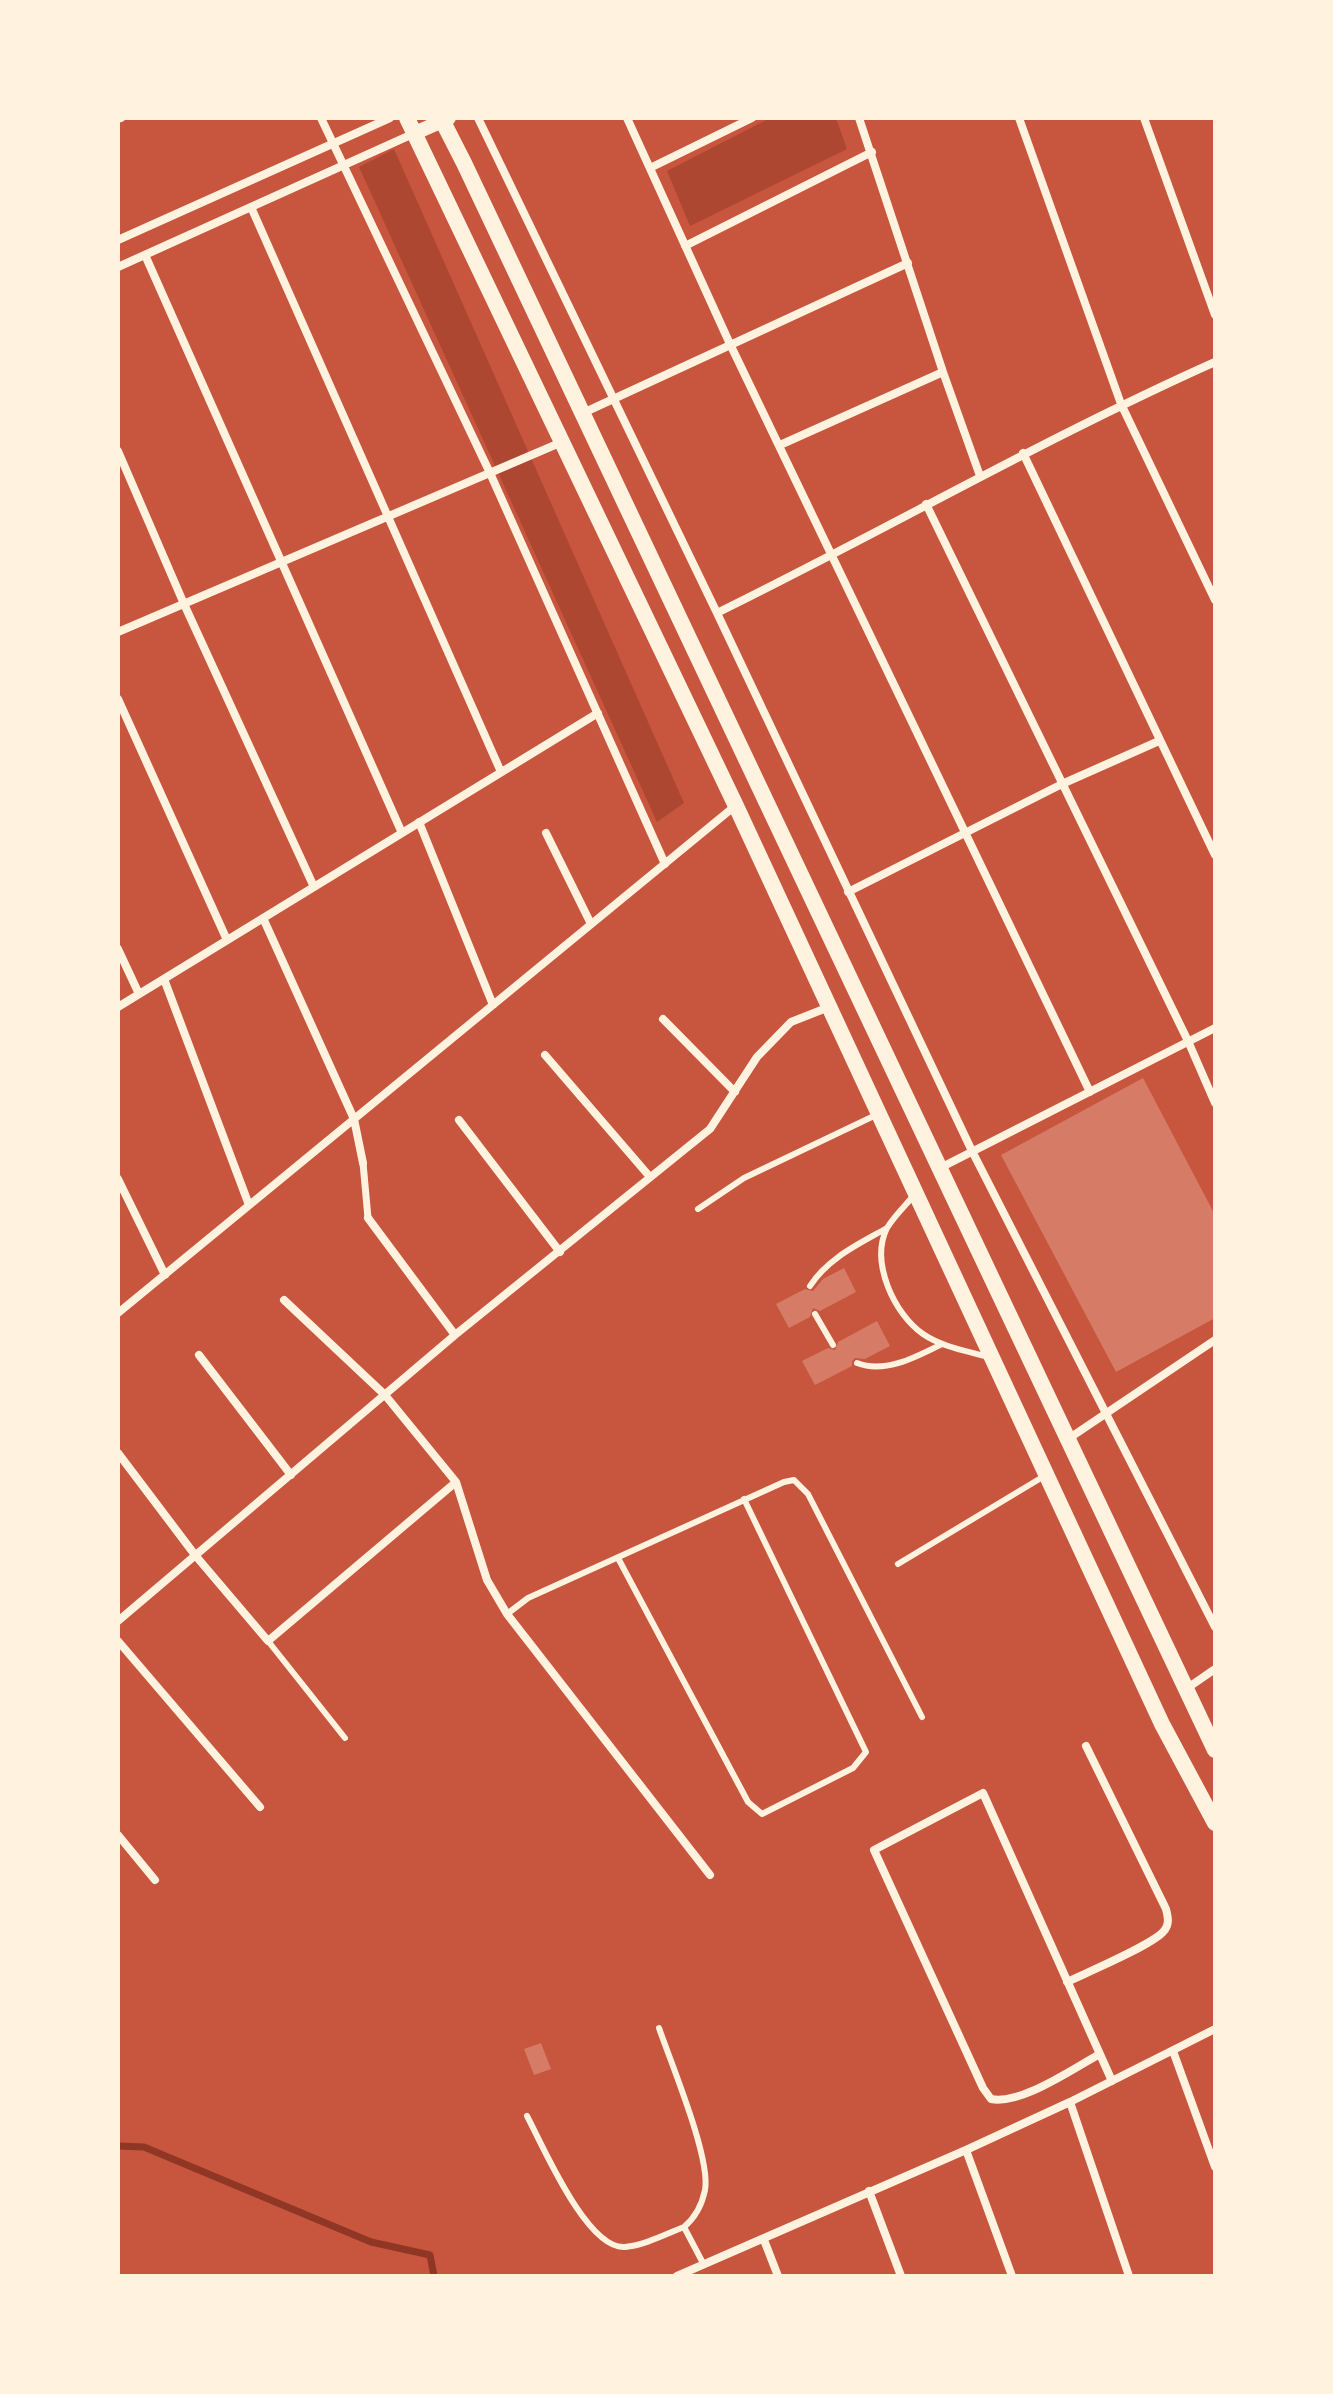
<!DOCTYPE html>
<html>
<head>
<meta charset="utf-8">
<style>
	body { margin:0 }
	#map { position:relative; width:1333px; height:2394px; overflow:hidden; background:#c8553d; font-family:"Zilla Slab",serif }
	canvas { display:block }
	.frame { position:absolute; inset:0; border:120px solid #fff3e0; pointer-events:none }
</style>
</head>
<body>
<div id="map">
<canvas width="1333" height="2394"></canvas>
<div class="frame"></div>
</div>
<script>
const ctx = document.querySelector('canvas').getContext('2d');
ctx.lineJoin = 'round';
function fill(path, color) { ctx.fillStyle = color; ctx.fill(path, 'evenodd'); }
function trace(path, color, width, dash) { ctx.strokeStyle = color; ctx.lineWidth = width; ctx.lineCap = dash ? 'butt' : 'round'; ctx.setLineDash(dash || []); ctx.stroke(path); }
fill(new Path2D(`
	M770,118H836L847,149L690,226L667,171Z
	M394,149L684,803L657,822L359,167Z`), '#ae4732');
trace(new Path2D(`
	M118,2146L144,2147L371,2242L430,2255L434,2276`), '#8f3625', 7);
fill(new Path2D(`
	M1143,1078L1215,1215V1318L1116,1372L1001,1155Z
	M844,1268L856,1292L820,1311L813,1308L810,1317L789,1328L776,1304L805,1289L813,1291L823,1279Z
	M877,1321L890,1346L865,1359L855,1358L852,1361V1366L815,1385L802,1361L828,1348L835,1350L838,1342Z
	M541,2043L551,2069L534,2075L524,2049Z`), '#d67c66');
trace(new Path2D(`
	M915,1194C906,1205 894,1216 887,1228C870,1262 894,1314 923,1334C942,1347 967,1351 988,1357
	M698,1209L744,1178L876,1115
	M810,1286C828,1258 859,1244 887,1228
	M815,1314L833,1345
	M857,1363C885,1374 916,1357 942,1344
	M618,1558L748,1802L762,1814L853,1768L866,1752L744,1499
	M898,1564L1046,1475
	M507,1614L528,1598L784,1482L794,1480L808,1494L922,1717
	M268,1641L345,1738
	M659,2028C671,2063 711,2158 705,2190C702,2205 696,2217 684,2227L704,2265
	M527,2116C543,2146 587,2250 625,2247C645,2245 666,2234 684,2227`), '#fff3e0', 6);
trace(new Path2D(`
	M363,1163L368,1218`), '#fff3e0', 7);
trace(new Path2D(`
	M321,118L490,473L665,864
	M478,118L717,613L972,1151L1215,1627
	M627,118L730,344L1090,1092
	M859,118L943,372L980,476
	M1019,118L1121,404L1215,600
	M1144,118L1215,315
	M118,119L121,118
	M650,168L752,118
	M251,207L501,772
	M118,240L390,118
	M685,246L872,152
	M145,255L402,833
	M118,267L415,133
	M583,413L908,263
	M780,445L943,372
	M118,451L184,604L314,887
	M1023,453L1215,855
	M926,504L1188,1041L1215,1103
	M717,613C884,531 1045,438 1215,362
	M118,632L562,442
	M118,699L227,940
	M419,822L493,1005
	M546,833L591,924
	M848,892L1062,784L1159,741
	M263,918L354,1119L363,1163
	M118,949L139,994
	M164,979L249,1205
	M118,1007L598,713
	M663,1019L735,1092
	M545,1055L650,1177
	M459,1120L560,1252
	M940,1168L1215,1028
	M118,1179L165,1275
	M368,1218L455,1335
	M284,1300L385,1395L456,1482L487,1580L507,1614L710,1875
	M118,1313L735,806
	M199,1355L291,1475
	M1068,1439L1215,1340
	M118,1453L195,1555L268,1641L456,1482
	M118,1621L455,1335L710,1129L757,1057L791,1022L829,1007
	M118,1641L260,1807
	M1186,1689L1215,1669
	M118,1835L155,1880
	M1067,1982C1088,1972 1150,1946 1163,1932C1170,1925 1168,1917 1166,1909L1086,1746
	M1173,2051L1215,2167
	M1100,2054C1072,2069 1021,2105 991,2099L983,2088L874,1850L983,1793L1112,2081
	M1070,2102L1129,2276
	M966,2150L1012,2276
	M869,2191L901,2276
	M764,2240L778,2276
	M677,2276L966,2150L1070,2102L1215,2029`), '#fff3e0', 8);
trace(new Path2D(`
	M415,133L449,118`), '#fff3e0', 14);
trace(new Path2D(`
	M407,118L736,806L1162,1724L1215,1823
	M441,118L464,163L1215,1750`), '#fff3e0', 16);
</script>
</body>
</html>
